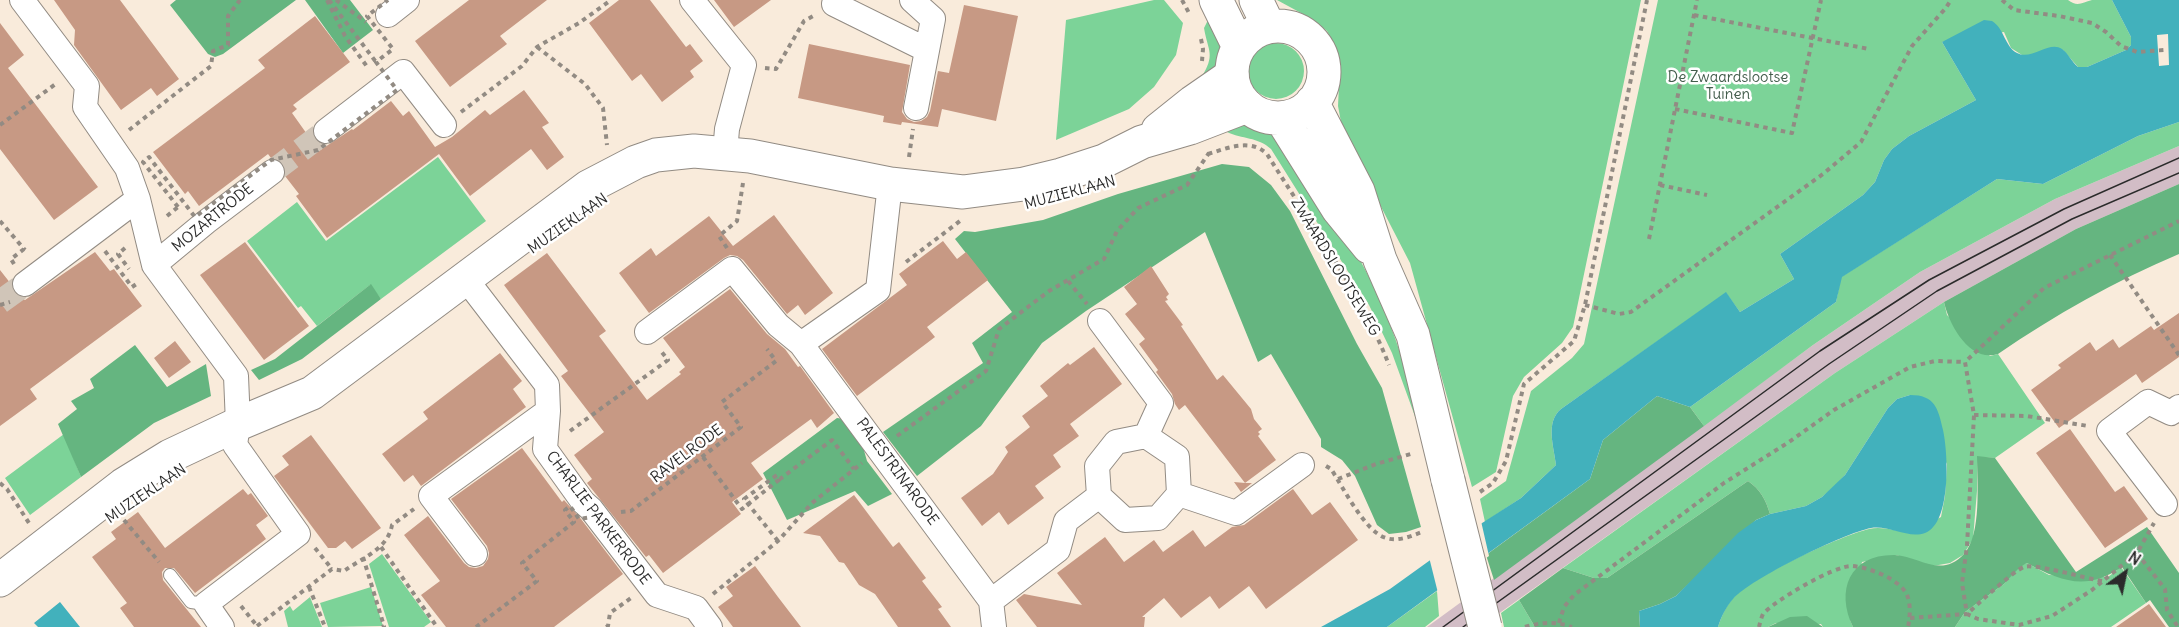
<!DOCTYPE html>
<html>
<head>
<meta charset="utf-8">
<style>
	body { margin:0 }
	#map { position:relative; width:2179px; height:627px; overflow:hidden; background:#f9ebdb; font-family:Delius,sans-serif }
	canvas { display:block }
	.north { position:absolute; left:2095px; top:543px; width:60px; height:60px; -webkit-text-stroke:4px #fff; paint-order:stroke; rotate:33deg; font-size:16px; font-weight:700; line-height:24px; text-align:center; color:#2b2b2b }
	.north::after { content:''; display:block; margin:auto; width:21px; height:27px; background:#2b2b2b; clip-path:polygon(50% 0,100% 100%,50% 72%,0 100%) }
</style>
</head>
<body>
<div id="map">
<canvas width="2179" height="627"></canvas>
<div class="north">N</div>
</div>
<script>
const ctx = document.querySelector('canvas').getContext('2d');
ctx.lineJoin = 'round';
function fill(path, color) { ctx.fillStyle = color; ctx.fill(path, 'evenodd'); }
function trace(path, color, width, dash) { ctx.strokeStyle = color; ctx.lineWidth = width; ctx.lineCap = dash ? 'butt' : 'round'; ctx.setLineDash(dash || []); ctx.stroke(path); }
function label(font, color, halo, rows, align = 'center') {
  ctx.font = font + ' Delius,sans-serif'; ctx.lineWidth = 5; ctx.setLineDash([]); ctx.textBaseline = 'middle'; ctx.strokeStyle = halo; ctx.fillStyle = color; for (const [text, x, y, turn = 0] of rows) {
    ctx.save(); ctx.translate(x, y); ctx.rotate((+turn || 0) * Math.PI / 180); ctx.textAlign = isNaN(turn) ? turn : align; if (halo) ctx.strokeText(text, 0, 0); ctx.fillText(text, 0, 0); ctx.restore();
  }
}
fill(new Path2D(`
	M2179,146V184L2076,229L1944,302L1835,373L1480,627H1427L1813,345L1920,272L2055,199Z`), '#d2bdc6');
fill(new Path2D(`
	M1154,0H1164L1183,23L1176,55L1154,87L1129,109L1056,140L1066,20Z
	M1277,0H1641L1573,327L1562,343L1524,377L1513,396L1496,472L1472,487L1410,263L1359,164L1341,122L1338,106L1340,64L1334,44L1327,31L1312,19Z
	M1658,0H2068C2077,7 2082,3 2092,0C2098,0 2105,0 2112,0L2131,37V45L2126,50L2087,67H2078L2063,50L2049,48L2032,55H2022L2011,48L2004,32L1942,42L1976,100L1909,136L1892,149L1884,160L1875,182L1863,195L1780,254L1794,279L1740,312L1726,293L1561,409C1545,422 1554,447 1556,465L1521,498L1485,522L1480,499L1506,481L1531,391L1572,358L1584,344Z
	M1215,18C1222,47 1233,61 1201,78C1216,54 1208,52 1204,28L1207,22Z
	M1248 71a28 28 0 1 1 56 0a28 28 0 1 1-56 0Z
	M1239,121L1253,122L1270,129C1296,165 1323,201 1347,238C1381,292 1407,360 1417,422L1392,353L1369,305L1271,149C1258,137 1242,139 1227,132L1225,129Z
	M2179,122V146L2055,199L1920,272L1813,345L1704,426L1690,407L1836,302L1841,277L1997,179L2043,184L2138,136Z
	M438,157L486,221L381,299L370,285L317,326L301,306L298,308L247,241L297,202L326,241Z
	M1944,302L1947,315L1990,356L1998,354L2045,423L1995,458L1977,457V491L1973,539L1963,555L1950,563L1933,566L1896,555L1862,562L1850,620L1853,627H1823L1821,624L1776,623L1768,627H1718C1721,617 1726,606 1733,598C1753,576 1840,536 1869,529C1882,526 1897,531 1910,533L1941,517L1945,496L1947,464L1910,395L1897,399L1888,408L1845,475L1836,485L1822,497L1806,506L1770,514C1766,500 1760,489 1748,481L1607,578H1594L1563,568L1835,373Z
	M64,434L81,477L30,515L5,478Z
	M382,554L431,622L424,627H389L369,564Z
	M2027,563L2049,575L2108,577L2121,567L2146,603L2111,627H1955L1965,612L2004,584L2020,566Z
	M371,587L383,626L328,627L320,603Z
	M1437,591L1439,616L1425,627H1387Z
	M310,597L322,627H288L284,611L290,606L293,611Z
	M1519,600L1535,627H1504L1501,613Z`), '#7cd398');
fill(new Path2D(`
	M176,0H296L223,54L215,57L208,54L170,5Z
	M305,0H350L373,30L343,53Z
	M1222,164L1249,167L1271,185L1290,211L1357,344L1382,388L1421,527L1406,532L1389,534L1377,525L1355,476L1342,460L1321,447V439L1271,354L1258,362L1205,232L1086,311L1042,343L981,426L917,476L883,432L983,363L972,343L1012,312L955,239L964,231L975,232L1043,220L1118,194Z
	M2179,184V254C2115,281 2055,315 1998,354C1970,363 1949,325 1944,302L2076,229Z
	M371,284L381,299L302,359L259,380L251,370L275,359Z
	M135,345L167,387L206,364L211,396L154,423L81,477L58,424L77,409L71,401L94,388L90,379Z
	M1657,396L1690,407L1704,426L1494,580L1486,555L1590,479L1603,440Z
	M837,418L845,419L861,440L867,461L892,494L868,506L855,491L787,520L763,473Z
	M1977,456L1995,458L2076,572L2147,527L2179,573V627H2169L2150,600L2146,603L2122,567C2087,591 2062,582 2027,563L2020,567L2004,584L1965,612L1955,627H1853C1835,590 1850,554 1895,555C1919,556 1941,579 1964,554C1982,534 1977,482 1977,456Z
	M1748,481C1760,489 1766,500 1770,514L1756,520L1676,596L1660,604L1639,611L1640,627H1535L1519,600L1563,568L1594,578H1607Z
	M1807,616L1823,627H1768L1790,617Z`), '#65b580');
fill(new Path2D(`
	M2112,0H2179V122L2138,136L2043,184L1997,179L1842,277L1836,302L1690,407L1657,396L1603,440L1590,479L1387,627H1321L1390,589L1479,525L1521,498L1556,465C1554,447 1545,422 1561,409L1726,292L1740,312L1794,279L1780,254L1863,195L1875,182L1884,160L1892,149L1909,136L1976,100L1942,42L1984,20L1992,21C2004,28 2005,47 2017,53C2032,61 2049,40 2062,49C2068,53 2072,62 2078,67H2087L2126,50L2131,45V37Z
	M1910,395C1935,395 1938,408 1943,430C1948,452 1952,523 1925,533C1908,539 1889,525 1871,528C1844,533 1750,579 1733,599C1726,607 1721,617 1718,627H1640L1639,611L1660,604L1676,596L1738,533L1756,520L1770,514L1806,506L1822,497L1845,475L1888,408L1897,399Z
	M60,602L80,627H38L34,623Z`), '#42b1bc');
fill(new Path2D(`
	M2168,34L2169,65L2159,66L2157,35Z
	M1481,521L1489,556L1438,593L1429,557Z`), '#f9ebdb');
fill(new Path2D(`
	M54,0H120L179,79L157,96L151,88L121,110L74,45L75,30Z
	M469,0H547L500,36L507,44L450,87L415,41Z
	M619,0H650L686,47L690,44L703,61L690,71L694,77L662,102L641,74L632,81L589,23Z
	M714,0H771L734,27Z
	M964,5L1018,16L996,121L942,109L938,127L902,122L901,125L883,122L884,116L798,98L809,44L910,65L902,112L907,119L914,122L921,121L927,117L930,111L938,71L949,73Z
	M315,16L350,62L293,105L297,109L292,113L319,151L352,129L353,130L391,101L403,116L409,111L435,147L452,137L485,110L490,115L524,90L549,123L542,127L564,157L547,170L531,149L470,196L439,154L327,238L296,196L299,194L285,176L284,164L278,159L271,158L268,154L199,206L188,191L185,194L153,152L265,68L258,60Z
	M0,23L24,55L8,68L98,187L54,220L0,149Z
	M774,215L833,293L805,315L798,305L787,314L743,260L737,256L730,255L724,258L649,313L619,273L651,248L656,256L709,216L733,246Z
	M943,241L957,259L966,252L988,280L927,327L935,337L857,396L822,349L907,285L899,274Z
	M245,242L309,326L264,360L200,275Z
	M95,252L110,271L114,269L142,306L30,389L37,399L0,426V270L11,284L14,293L25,300Z
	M547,253L606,331L599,336L647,400L681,374L679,372L685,367L663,338L730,289L767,334L785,349L798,367L800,366L834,413L817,428L811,419L751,463L763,479L732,502L741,514L663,573L649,555L646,557L587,483L592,479L574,455L604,432L561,376L568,371L504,285Z
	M1151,266L1169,294L1166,297L1168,300L1165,301L1183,325L1181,326L1217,380L1223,375L1251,409L1254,419L1262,429L1258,432L1260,434L1258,436L1276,460L1245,483H1252L1241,492L1234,482L1245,483L1185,405L1179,410L1175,404L1172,394L1156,372L1158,370L1139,344L1145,339L1125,314L1137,304L1124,287Z
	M2179,313V357L2142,383L2136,374L2059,428L2031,390L2061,368L2058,365L2090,342L2096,351L2113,339L2119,348L2151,326L2154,330Z
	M175,341L191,362L169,378L154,358Z
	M1094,347L1122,384L1070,424L1079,436L1053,455L1061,467L1035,486L1044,498L1008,525L999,512L982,526L961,498L993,474L1008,452L1005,447L1030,427L1022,416L1048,396L1040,386L1068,363L1070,365Z
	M500,353L522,381L513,389L526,407L421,486L413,475L404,482L382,454L428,419L423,412Z
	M2070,429L2115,492L2124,486L2148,519L2105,548L2036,453Z
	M311,435L381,528L352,549L345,541L336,548H328L274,476L289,465L282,456Z
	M522,448L562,502L564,500L581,519L623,574L554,627H446L421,595L440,581L404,535L428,516L464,563L469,567L476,568L483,566L488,559L489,553L487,546L451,499Z
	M243,489L248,495L251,493L268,516L256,525L266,539L195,593L174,568H165L162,572L163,580L201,627H134L120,608L127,603L92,557L116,539L111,532L138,512L165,548Z
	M1293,489L1312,515L1330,502L1358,540L1266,609L1249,586L1219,609L1210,596L1181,618L1164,598L1142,617H1145L1144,627H1037L1016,600L1024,594L1082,605L1057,573L1105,537L1124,562L1154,540L1163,552L1193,530L1205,547L1232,527L1244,525Z
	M854,495L893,547L899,542L926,578L922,581L942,607L938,609L951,627H898L875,594L859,585L844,563L839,562L820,536L803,533Z
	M755,566L778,597L801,627H733L718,607L733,596L726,587Z
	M2149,604L2166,627H2116Z`), '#c79984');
trace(new Path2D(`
	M272,172L326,131
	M0,302L25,284`), '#d0c5b8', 24, [24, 12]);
const lane = new Path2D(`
	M170,575L191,602L206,604`);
const street = new Path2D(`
	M22,0L87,86L85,107L127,168L138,199L154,265L236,376L238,424L235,445L298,534L206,604L222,627
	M692,0L744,65L727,129L725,153
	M838,0L834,4L927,50
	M912,0L933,19L916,108
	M388,15L407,0
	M326,131L403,72L444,125
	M890,184L878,290L801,344L991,601L994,627
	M154,265L206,222L272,172
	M465,278L547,385L548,411L545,449L583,502L591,509L657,595L696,608L710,627
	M25,284L138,199
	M1100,321L1161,403L1146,436
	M647,332L732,269L778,325L801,344
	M1146,436L1177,457L1179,494L1158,518L1125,520L1099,496L1097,466L1116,442Z
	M1179,494L1236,513L1302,465
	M2165,504L2109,431L2148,402L2171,413L2179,407
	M475,554L431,496L548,411
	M991,601L1058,550L1066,521L1099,496`);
const secondary = new Path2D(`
	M1158,130L1193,102L1232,75
	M0,580L123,485L170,456L238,424L312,393L588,187L636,162L656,155L694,151L750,156L890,184L963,192L1024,184L1061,175L1104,161L1142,142L1190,128L1247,106`);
const primary = new Path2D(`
	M1216,0L1239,47
	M1256,0L1269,27
	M1232 72a46 46 0 1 1 92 0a46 46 0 1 1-92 0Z
	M1312,102L1358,191L1380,260L1413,335L1448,480
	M1281,118L1338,209L1369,247`);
trace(lane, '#928b83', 14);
trace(street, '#928b83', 26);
trace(secondary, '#928b83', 35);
trace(primary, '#928b83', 35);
trace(new Path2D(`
	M327,0L345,36L368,68
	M329,0L376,62
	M336,0L366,22
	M1182,0L1189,13
	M2002,0L2014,10L2059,16L2092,23L2106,32L2121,46L2137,52L2164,50
	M1694,15L1869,49
	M1201,39L1203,49L1202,61
	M537,47L585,84L603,108L607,145
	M765,68L776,69L804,21L815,15
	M1675,109L1792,133L1821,0
	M461,112L522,66L537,47L579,23L611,0
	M0,125L57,83
	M129,130L211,66L213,51L228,45V16L240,0
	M1208,154C1228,148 1250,138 1267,154C1308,220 1361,293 1389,365
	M909,157L913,129
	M1660,185L1707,195
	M167,216L178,207
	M0,221L25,250
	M1649,239L1697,0
	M125,248L118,254L129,269
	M727,248L719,236L737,221L743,183
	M105,251L132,287L138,283
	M2110,255L2179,355
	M906,262L960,221
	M14,264L11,259L24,249
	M1068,281L1087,304
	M0,305L10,302
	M1585,305L1619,314L1631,312L1823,174L1861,142L1912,46L1945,9L1951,0
	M1974,415L2027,416L2088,426
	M570,431L668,360L660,350
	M897,436L986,371L999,329L1049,291L1104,259L1117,231L1138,208L1187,185L1209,153
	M1326,466L1331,469C1343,487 1365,532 1386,538C1398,542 1411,536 1422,532
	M1338,479L1376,464L1414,453
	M0,483L7,489L29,523
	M1480,492L1493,483L1506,461L1524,384L1574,341L1585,305L1647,0
	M621,512L631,511L741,427L722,402L776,361L767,349
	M124,520L159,562
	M778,541L744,499L777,475L780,479L832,440L854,469
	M381,547L437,627
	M315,548L332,569
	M2137,553L2165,589L2167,610L2178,627
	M363,557L384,626L382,627
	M2102,581C2088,579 2034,563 2024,567C2013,571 1978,604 1967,614L1978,619L2019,625L2052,616L2092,590L2137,553L2154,523
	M309,587L325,627
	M713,594L778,541L812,503L862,463
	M241,606L257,626
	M1910,618L1967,614L1962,583L1967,546L1974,415L1965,362L2044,288L2179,221
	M1559,623L1564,607L1574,595L1724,483L1789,442L1834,410L1910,367L1935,361L1965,362
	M257,626L332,569L344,571C362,558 388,549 392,525L414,509
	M606,627L608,626L610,613L631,598
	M1525,627C1542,622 1555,621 1572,627
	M1759,627C1760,623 1761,618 1763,614C1774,601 1835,565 1852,566C1868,567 1900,579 1907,595C1911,604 1910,618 1908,627`), '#928b83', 4, [4.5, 4.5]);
trace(lane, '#fff', 12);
trace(street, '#fff', 24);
trace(secondary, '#fff', 33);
trace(primary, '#fff', 33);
trace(new Path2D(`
	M1443,627L1820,351L1929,280L2064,209L2179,158
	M1463,627L1829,364L1937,291L2072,219L2179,173`), '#2b2b2b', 1.5);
const primaryBridge = new Path2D(`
	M1448,480L1485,627`);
trace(primaryBridge, '#928b83', 35, []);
trace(new Path2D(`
	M178,207L143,162L149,157L195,217L271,160L318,150L397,90L376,62L393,49L367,16L388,0
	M703,457L742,509L780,479
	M476,627L537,581L522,563L574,522L565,510L570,506L579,519L604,515`), '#928b83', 4, [4.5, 4.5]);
trace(primaryBridge, '#fff', 33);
label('15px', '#435d4c', '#fff', [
	["De Zwaardslootse",1728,78],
	["Tuinen",1728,95]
]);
label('15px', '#2b2b2b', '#fff', [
	["MUZIEKLAAN",1070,193,-15],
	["MOZARTRODE",213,218,-39],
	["MUZIEKLAAN",568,224,-35],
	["ZWAARDSLOOTSEWEG",1335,267,59],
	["RAVELRODE",687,454,-37],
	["PALESTRINARODE",897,472,54],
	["MUZIEKLAAN",146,494,-34],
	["CHARLIE PARKERRODE",598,518,53]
]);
</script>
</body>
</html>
